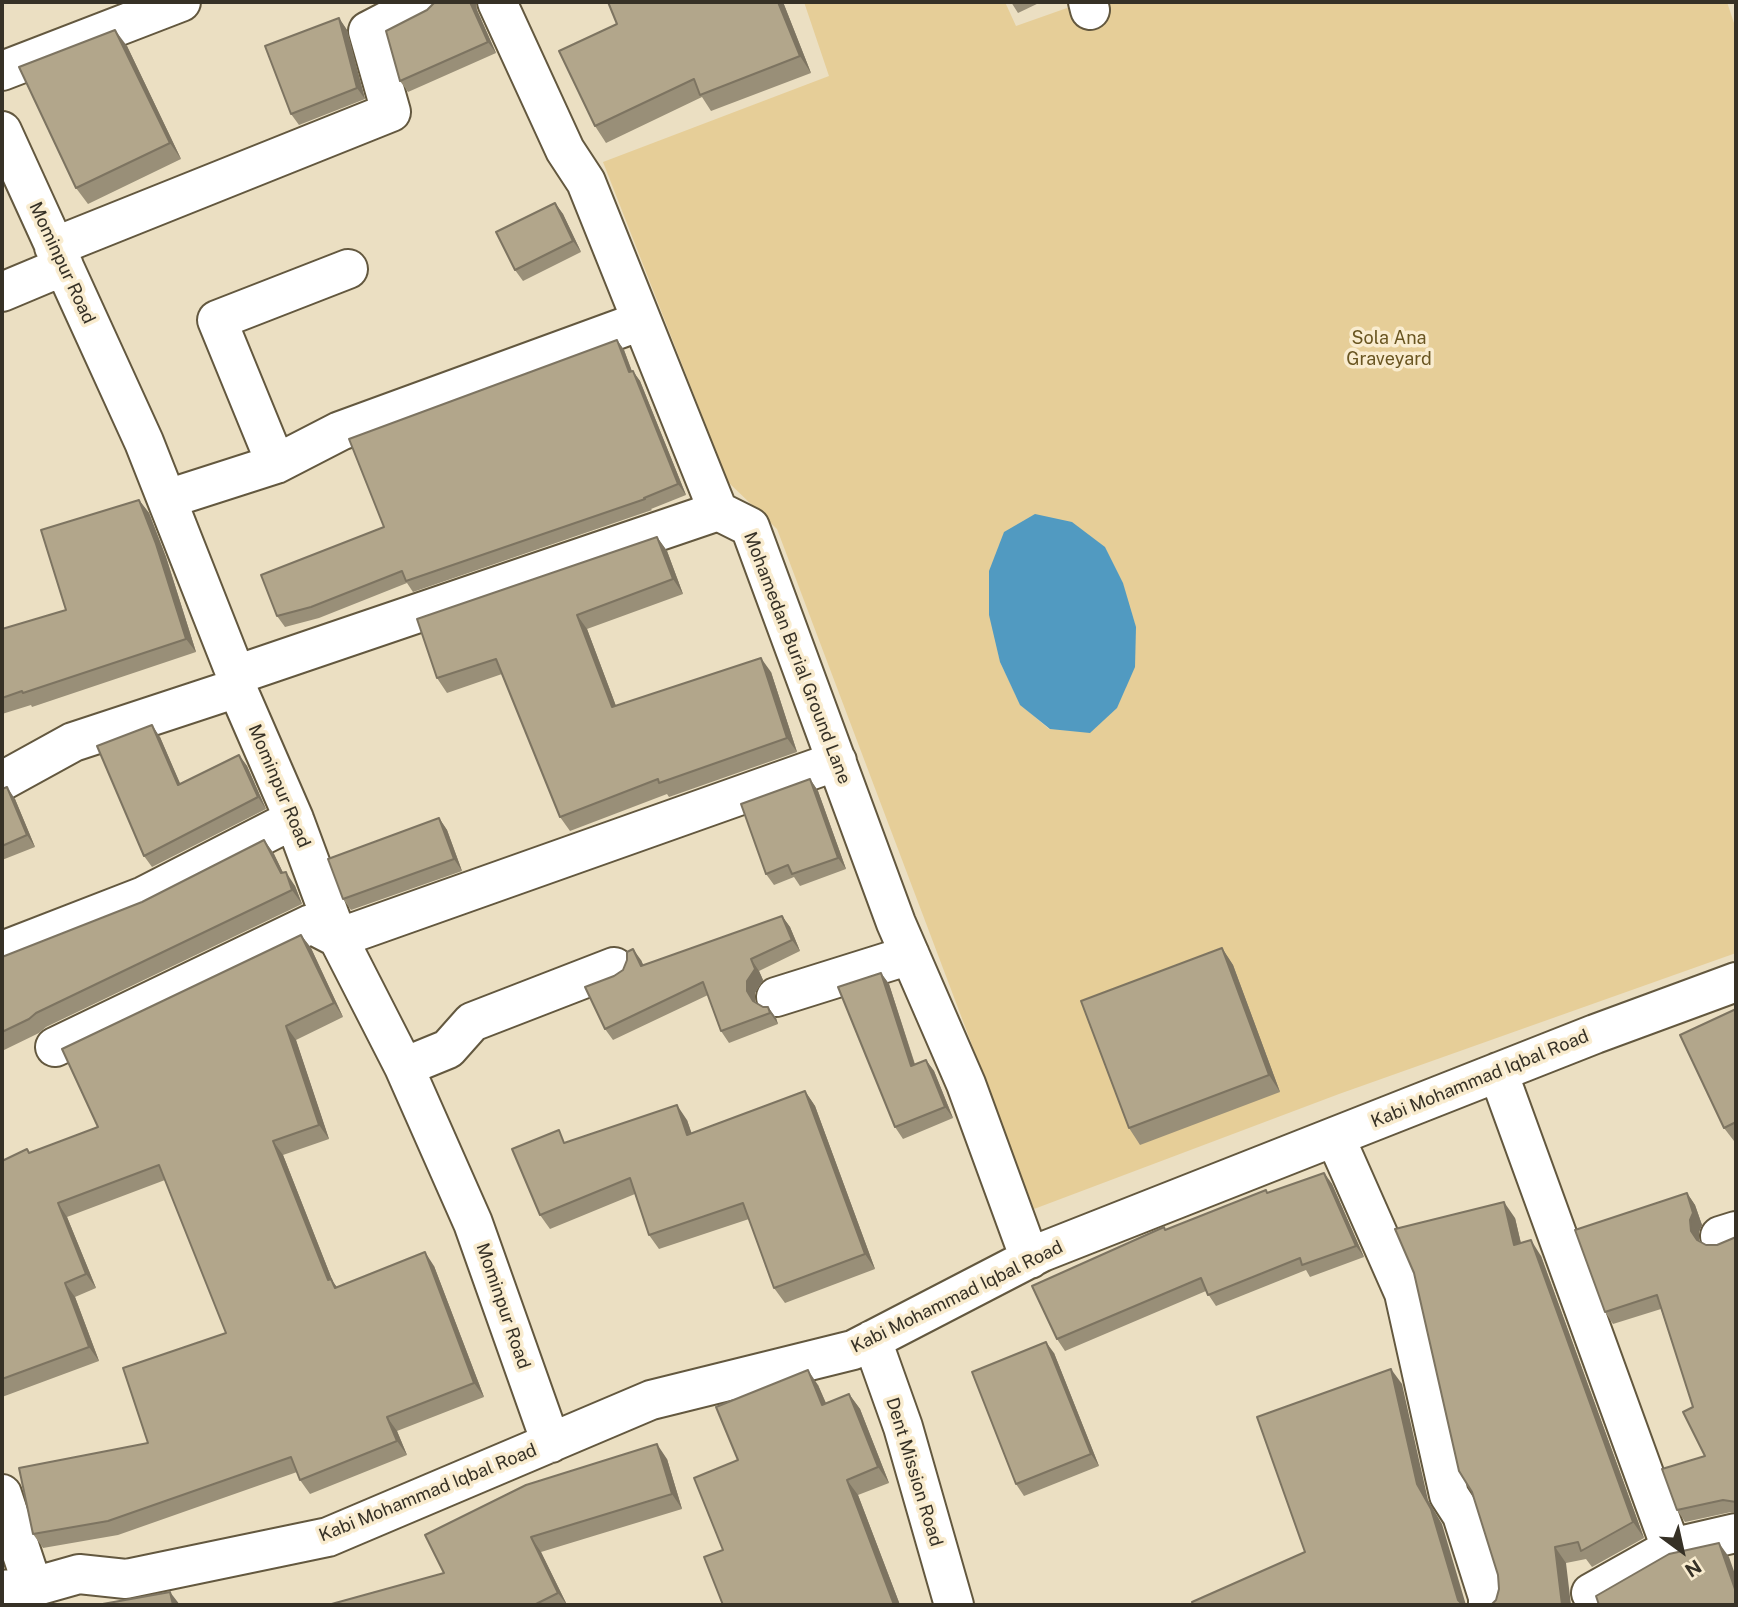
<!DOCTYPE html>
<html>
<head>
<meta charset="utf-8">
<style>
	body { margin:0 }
	#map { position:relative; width:1738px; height:1607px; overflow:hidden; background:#ebdfc2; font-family:"Public Sans",sans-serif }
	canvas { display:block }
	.frame { position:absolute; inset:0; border:4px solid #363126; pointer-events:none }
	.north { position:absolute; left:1647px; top:1516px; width:70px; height:70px; -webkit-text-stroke:5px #f9eccf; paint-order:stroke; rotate:147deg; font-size:19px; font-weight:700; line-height:28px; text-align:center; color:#363126 }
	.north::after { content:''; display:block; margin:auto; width:24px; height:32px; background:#363126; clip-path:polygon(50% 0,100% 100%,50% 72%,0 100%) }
</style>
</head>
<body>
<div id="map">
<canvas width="1738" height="1607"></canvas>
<div class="frame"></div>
<div class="north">N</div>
</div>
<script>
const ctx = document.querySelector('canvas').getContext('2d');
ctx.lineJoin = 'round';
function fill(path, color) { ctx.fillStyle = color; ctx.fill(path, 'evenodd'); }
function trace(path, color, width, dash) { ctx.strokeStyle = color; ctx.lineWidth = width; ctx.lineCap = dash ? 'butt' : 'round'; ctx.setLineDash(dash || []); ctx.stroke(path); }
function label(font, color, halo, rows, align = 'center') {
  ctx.font = font + ' "Public Sans",sans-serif'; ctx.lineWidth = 7; ctx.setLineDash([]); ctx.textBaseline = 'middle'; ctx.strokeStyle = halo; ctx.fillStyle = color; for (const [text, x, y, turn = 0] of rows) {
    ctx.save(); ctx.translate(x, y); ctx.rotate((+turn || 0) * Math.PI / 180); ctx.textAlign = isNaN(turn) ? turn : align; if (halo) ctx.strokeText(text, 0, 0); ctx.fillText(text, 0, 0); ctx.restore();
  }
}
fill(new Path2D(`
	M804,2H1005L1016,26L1084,2H1727L1736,29V953L1339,1094L1034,1209L777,529L728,482L603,162L829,76ZM1000,662L1050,730L1020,704Z`), '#e6ce98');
fill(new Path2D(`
	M1035,514L1072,522L1105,547L1123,583L1136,627L1135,667L1117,708L1090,733L1050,729L1020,705L1000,662L989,615V571L1004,532Z`), '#519ac1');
const minor = new Path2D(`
	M497,2L565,150L586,182L718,511L750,527L896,923L966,1084L1030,1259
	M1088,2L1090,10
	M2,71L181,2
	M2,131L144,442L236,675L237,688L294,819L338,938L404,1067L473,1223L551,1443
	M54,247L391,112L368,31L424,2
	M2,292L64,266
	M276,464L217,320L348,269
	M167,499L276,464L340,431L641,321
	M236,675L718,511
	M2,781L73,742L237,688
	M2,951L144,896L294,819
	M776,997L910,955
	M55,1047L311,924L338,938L837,761
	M404,1067L448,1049L472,1022L614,967
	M1498,1072L1671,1548
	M1335,1137L1404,1293L1449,1495L1462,1515L1488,1597V1605
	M1720,1236L1736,1231
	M872,1340L903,1427L954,1605
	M2,1494L33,1587
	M2,1590L33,1587L79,1574L126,1579L328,1537L651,1400L853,1350L1042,1252L1595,1034L1736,982
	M1591,1593L1671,1548L1736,1533`);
trace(minor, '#63583f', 42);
trace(minor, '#fff', 38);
fill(new Path2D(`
	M783,2L811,73L711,111L702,97L606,143L595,126L617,24Z
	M1011,2H1041L1018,13Z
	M477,10L496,53L408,92L400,81Z
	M339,18L347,30L365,99L299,125L291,114Z
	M127,46L181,159L88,204L76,188Z
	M555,203L563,214L581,252L523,281L515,270Z
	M617,340L624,350L632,371L640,381L686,495L651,509L652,510L413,592L407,583L319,618L285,627L277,616L384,527Z
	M139,500L149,513L166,557L196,652L32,707L31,705L2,714V629L66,610Z
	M657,537L667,551L683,594L587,629L616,706L771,672L797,752L669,797L667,794L570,831L560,817L502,674L447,693L437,678Z
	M160,737L180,784L239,755L247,766L266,809L152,867L144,856Z
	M810,779L818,791L846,869L800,886L794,877L774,885L766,874Z
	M2,789L15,799L35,847L2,860Z
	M439,818L447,830L462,871L351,910L343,899Z
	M264,840L274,854L283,873L295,886L302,904L46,1027L39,1033L2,1051V957L142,902Z
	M782,916L790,927L800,951L759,971L763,980L755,993V1002L763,1007H768L776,1018L778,1024L729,1043L721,1031L708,995L613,1040L605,1029L614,976L641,960L643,965Z
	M301,935L311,948L343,1017L296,1040L329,1139L283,1155L333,1282L337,1287L434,1266L484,1397L397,1431L407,1455L310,1494L300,1480L297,1472L118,1535L43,1548L33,1534L148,1443L226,1333L165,1180L67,1217L96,1288L75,1297L99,1361L2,1397V1161L27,1149L30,1153L98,1127Z
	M1222,948L1233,965L1280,1092L1140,1145L1129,1128Z
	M881,973L889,984L915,1064L926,1060L934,1071L953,1118L903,1139L895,1127Z
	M1736,1009V1140L1734,1141L1724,1128Z
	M805,1091L815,1106L875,1269L785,1303L774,1288L749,1219L659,1249L649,1235L635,1194L550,1229L540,1215L567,1142L687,1120L692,1134Z
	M1324,1173L1332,1184L1364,1257L1310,1277L1306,1270L1216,1306L1206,1291L1065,1351L1057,1339L1166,1230Z
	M1687,1193L1695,1205L1702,1225L1699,1232V1242L1706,1245H1717L1736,1237V1513L1731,1512L1685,1522L1677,1510L1705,1456L1693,1407L1661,1309L1613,1324L1605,1312Z
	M1515,1218L1521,1243L1541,1256L1644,1538L1592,1567L1586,1559L1566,1563L1496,1600L1499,1589Z
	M1054,1353L1099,1466L1024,1496L1016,1484Z
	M818,1385L826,1403L849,1394L860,1409L889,1483L858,1495L900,1605H723V1550L738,1460Z
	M667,1459L682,1509L541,1552L567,1605H328L444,1573Z`), '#998f78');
fill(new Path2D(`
	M470,2H476L477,10L496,53L488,42Z
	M778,2H783L811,73L800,56Z
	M339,18L347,30L365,99L357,88Z
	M115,30L127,46L181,159L170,143Z
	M555,203L563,214L581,252L573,241Z
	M617,340L624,350L636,383L629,372Z
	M633,371L640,381L686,495L678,484Z
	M139,500L149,513L166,557L196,652L186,639Z
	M657,537L667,551L683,594L673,579Z
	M577,615L587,629L622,722L612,707Z
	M761,658L771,672L797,752L787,738Z
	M152,725L160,737L186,797L178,785Z
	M239,755L247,766L266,809L258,797Z
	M810,779L818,791L846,869L838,858Z
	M7,787L15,799L35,847L27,835Z
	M439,818L447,830L462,871L454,859Z
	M264,840L274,854L290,887L281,873Z
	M286,872L295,886L302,904L292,890Z
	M782,916L790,927L800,951L792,940Z
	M301,935L311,948L343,1017L334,1003Z
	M1222,948L1233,965L1280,1092L1269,1075Z
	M633,949L641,960L649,977L641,966Z
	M751,959L759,971L763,980L755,993V1003L761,1013L747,991V981Z
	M881,973L889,984L919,1078L911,1066Z
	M768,1007L776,1018L778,1024L770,1013Z
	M286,1026L296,1040L329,1139L319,1125Z
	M926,1060L934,1071L953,1118L945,1107Z
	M805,1091L815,1106L875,1269L865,1254Z
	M677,1105L687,1120L697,1150L687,1135Z
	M273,1141L283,1155L333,1282L341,1293L337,1291L328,1280Z
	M1324,1173L1332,1184L1364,1257L1356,1246Z
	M1687,1193L1695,1205L1702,1225L1699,1232V1243L1691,1231Z
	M1504,1202L1515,1218L1525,1261L1514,1245Z
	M58,1203L67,1217L96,1288L86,1274Z
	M1531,1240L1541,1256L1644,1538L1633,1522Z
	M425,1252L434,1266L484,1397L474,1383Z
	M65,1283L75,1297L99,1361L89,1347Z
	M1046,1342L1054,1353L1099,1466L1091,1454Z
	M1391,1369L1402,1384L1428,1500L1442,1524L1466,1605H1462L1458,1600L1417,1484Z
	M808,1370L818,1385L833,1420L822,1405Z
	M849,1394L860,1409L889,1483L878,1467Z
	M387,1417L397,1431L407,1455L397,1441Z
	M657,1444L667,1459L682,1509L672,1494Z
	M847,1480L858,1495L900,1605H894Z
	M531,1537L541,1552L567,1605L558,1593Z
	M1719,1543L1729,1557L1736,1577V1592Z
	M1555,1547L1566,1563L1571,1605H1562Z
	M170,1592L180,1605H173Z`), '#7d7461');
const building = new Path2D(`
	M435,2H470L488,42L400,81L386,31L427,10Z
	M608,2H778L800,56L700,95L694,79L595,126L559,51L617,24Z
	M339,18L357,88L291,114L265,46Z
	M115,30L170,143L76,188L19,67Z
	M555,203L573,241L515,270L496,232Z
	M617,340L629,372L633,371L678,484L644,498L645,499L406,581L402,571L311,607L277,616L261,575L384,527L349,439Z
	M139,500L156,544L186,639L23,693L22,691L2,698V629L66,610L41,530Z
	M657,537L673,579L577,615L612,707L761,658L787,738L659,783L658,779L560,817L496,659L437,678L417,619Z
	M152,725L178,785L239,755L258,797L144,856L97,746Z
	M810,779L838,858L792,874L788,865L766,874L741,804Z
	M7,787L27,835L2,846V789Z
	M439,818L454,859L343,899L328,859Z
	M264,840L281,873L286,872L292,890L36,1013L29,1019L2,1032V957L142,902Z
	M782,916L792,940L751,959L755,969L747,981V991L753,1001L763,1007H768L770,1013L721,1031L703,982L605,1029L585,987L614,976L623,970L627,960V952L633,949L641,966Z
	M301,935L334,1003L286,1026L319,1125L273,1141L328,1280L331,1279L335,1288L425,1252L474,1383L387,1417L397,1441L300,1480L291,1457L108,1521L33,1534L19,1468L148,1443L123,1368L226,1333L159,1165L58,1203L86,1274L65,1283L89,1347L2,1379V1161L27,1149L29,1153L98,1127L62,1049Z
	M1222,948L1269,1075L1129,1128L1081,1001Z
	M881,973L911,1066L926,1060L945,1107L895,1127L838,987Z
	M1736,1009V1122L1724,1128L1680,1035Z
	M805,1091L865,1254L774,1288L743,1203L649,1235L630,1178L540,1215L512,1149L559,1130L564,1143L677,1105L687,1135Z
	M1324,1173L1356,1246L1302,1265L1300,1258L1208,1295L1201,1278L1057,1339L1032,1286L1164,1227L1165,1230L1266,1190L1267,1193Z
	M1687,1193L1693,1213L1690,1220L1691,1231L1697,1240L1706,1245H1717L1736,1237V1502L1723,1500L1677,1510L1662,1469L1705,1456L1683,1412L1693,1407L1657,1295L1605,1312L1575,1230Z
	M1504,1202L1514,1245L1531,1240L1633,1522L1581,1551L1578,1542L1555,1547L1562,1605H1491L1496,1600L1499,1589L1498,1575L1472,1492L1459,1471L1414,1273L1395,1229Z
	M1046,1342L1091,1454L1016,1484L972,1372Z
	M1391,1369L1417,1484L1431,1509L1458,1600L1463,1605H1193L1192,1602L1305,1552L1257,1417Z
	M808,1370L822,1405L849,1394L878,1467L847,1480L894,1605H723L704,1557L723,1550L694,1478L738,1460L716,1407Z
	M657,1444L672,1494L531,1537L558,1593L534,1605H328L444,1573L425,1535L526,1485Z
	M1719,1543L1736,1592V1605H1599L1596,1596L1669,1554Z
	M170,1592L173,1605H97Z`);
fill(building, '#b2a68b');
trace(building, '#7d7461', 2);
label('18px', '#363126', '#f9eccf', [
	["Mominpur Road",62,263,65],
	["Mohamedan Burial Ground Lane",797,658,69],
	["Mominpur Road",279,786,67],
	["Kabi Mohammad Iqbal Road",1480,1079,-22],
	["Kabi Mohammad Iqbal Road",957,1297,-26],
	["Mominpur Road",503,1306,71],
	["Dent Mission Road",914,1472,73],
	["Kabi Mohammad Iqbal Road",428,1493,-22]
]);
label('18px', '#695521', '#f9eccf', [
	["Sola Ana",1389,338],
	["Graveyard",1389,359]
]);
</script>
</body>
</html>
